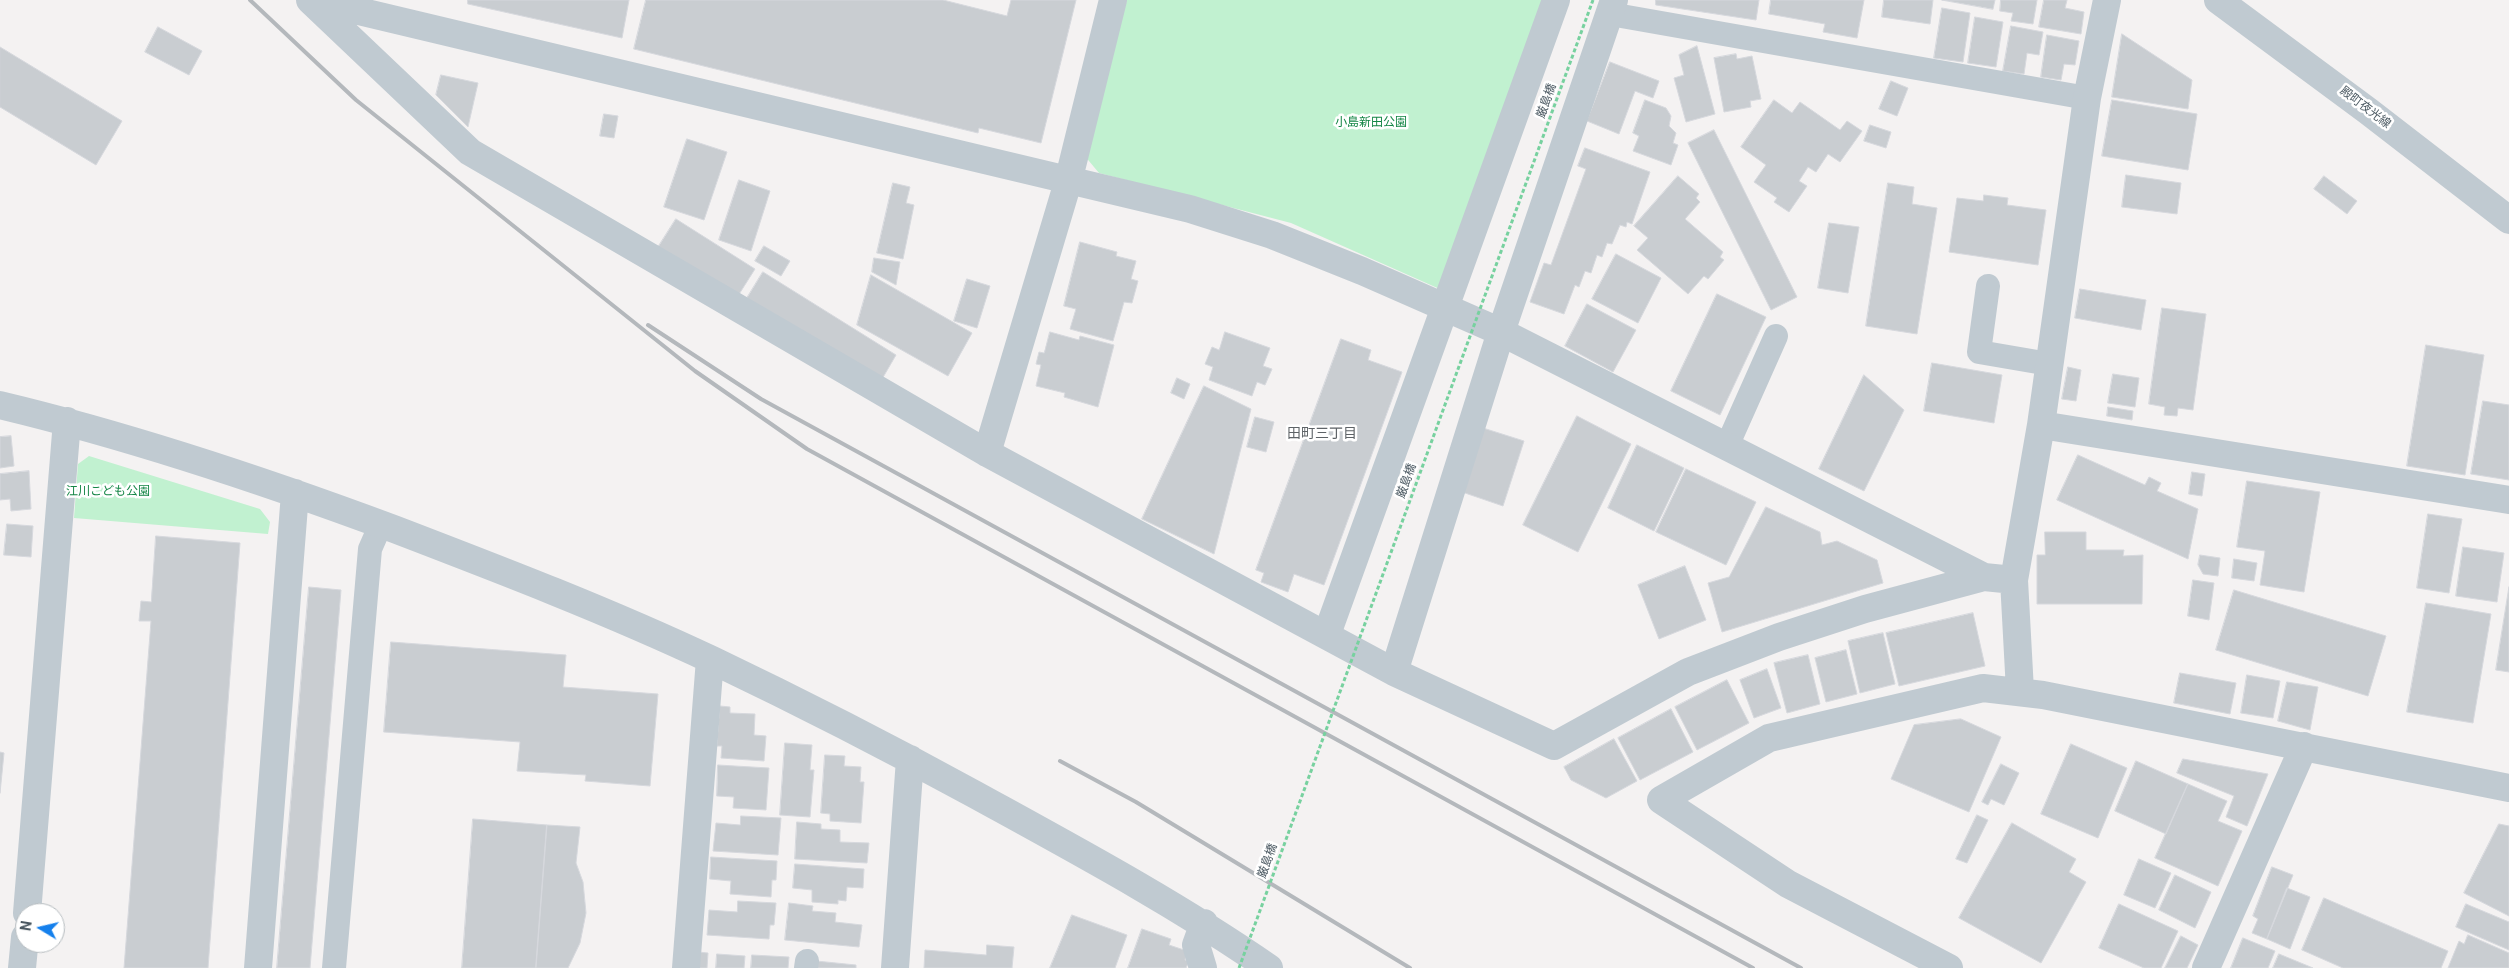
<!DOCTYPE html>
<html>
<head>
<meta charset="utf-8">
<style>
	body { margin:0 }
	#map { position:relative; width:2509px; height:968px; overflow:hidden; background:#f4f2f2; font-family:Roboto,sans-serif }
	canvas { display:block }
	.north { position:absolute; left:15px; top:903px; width:50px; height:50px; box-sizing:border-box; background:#fff; border:1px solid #b6bcbf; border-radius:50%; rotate:279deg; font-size:14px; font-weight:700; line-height:20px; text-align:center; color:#495760 }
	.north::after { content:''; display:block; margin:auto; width:18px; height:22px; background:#1580ec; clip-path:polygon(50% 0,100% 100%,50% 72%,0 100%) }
</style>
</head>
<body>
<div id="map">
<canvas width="2509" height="968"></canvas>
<div class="north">N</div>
</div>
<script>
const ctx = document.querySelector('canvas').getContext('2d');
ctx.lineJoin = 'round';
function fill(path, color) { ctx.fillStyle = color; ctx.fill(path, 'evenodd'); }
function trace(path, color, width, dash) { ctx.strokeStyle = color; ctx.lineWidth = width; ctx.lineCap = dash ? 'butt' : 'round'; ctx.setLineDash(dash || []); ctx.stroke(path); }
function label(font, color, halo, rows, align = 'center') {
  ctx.font = font + ' Roboto,"Noto Sans JP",sans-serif'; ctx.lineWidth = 5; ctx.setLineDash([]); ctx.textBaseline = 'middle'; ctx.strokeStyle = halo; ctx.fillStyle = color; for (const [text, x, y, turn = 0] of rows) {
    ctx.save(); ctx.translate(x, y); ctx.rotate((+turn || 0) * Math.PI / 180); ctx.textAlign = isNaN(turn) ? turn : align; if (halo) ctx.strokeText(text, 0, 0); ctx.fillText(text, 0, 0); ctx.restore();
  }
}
fill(new Path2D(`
	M1127,0H1545L1442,290L1291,223L1099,173L1084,155Z
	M89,456L260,509L270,522L268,534L74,518L78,464Z`), '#c1f1d0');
const building = new Path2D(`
	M468,0H629L622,38L468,4Z
	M646,0H943L1007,16L1011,0H1076L1041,143L979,128L978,133L634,49Z
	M1656,0H1759L1756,20L1656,5Z
	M1771,0H1864L1857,38L1823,32L1825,24L1769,14Z
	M1884,0H1933L1930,24L1882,17Z
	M1942,0H1995L1993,9Z
	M2001,0H2037L2033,24L2011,21L2013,13L2000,11Z
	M2044,0H2067L2065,8L2084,12L2081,34L2039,27Z
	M1942,8L1970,13L1963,62L1934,58Z
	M1975,17L2003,22L1996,67L1968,63Z
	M2011,26L2043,32L2039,55L2027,53L2024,74L2003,71Z
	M158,27L202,51L189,75L145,52Z
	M2122,34L2192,80L2188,109L2112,97Z
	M2047,35L2079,41L2075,65L2064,64L2061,80L2041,77Z
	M1697,46L1715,114L1686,122L1674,78L1684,75L1679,55Z
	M0,47L122,121L96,165L0,107Z
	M1736,54L1737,59L1752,56L1761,99L1750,101L1751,107L1724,112L1714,58Z
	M1610,62L1659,81L1653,98L1635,91L1619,134L1587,121Z
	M441,75L478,83L468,127L436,95Z
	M1891,81L1908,88L1897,116L1879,109Z
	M1645,100L1666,108L1671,116L1669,126L1676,133L1673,143L1678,145L1671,165L1633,151L1639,136L1633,133Z
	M1774,100L1792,113L1800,102L1840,130L1847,121L1862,131L1840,162L1828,154L1816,172L1808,167L1799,181L1807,186L1789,212L1774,202L1777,198L1754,182L1766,165L1741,147Z
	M2112,100L2197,114L2188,170L2102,156Z
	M604,114L618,116L614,138L600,136Z
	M1870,125L1891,132L1886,148L1864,141Z
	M1714,130L1797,297L1771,310L1688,143Z
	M687,139L727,152L704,220L664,207Z
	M1585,148L1650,172L1632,224L1627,222L1626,227L1620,225L1612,244L1607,243L1602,257L1597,255L1591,273L1585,271L1579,287L1575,285L1564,314L1530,302L1544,263L1551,265L1586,169L1578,166Z
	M2126,175L2181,183L2177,214L2122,207Z
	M1678,176L1699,194L1696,198L1700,202L1685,219L1723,252L1720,257L1724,260L1708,279L1704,276L1688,294L1637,250L1648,238L1634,226Z
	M2324,176L2357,201L2347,214L2314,189Z
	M739,180L770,191L751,251L719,240Z
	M893,183L910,187L906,203L914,205L903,259L877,253Z
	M1888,183L1914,187L1912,204L1937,208L1917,334L1866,326Z
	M1984,195L2008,198L2007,205L2046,210L2038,265L1949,252L1957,198L1983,201Z
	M676,219L755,269L736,299L657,249Z
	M1829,223L1859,227L1848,293L1818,288Z
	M1080,242L1117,252L1116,256L1136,261L1131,279L1138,281L1132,303L1124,302L1113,341L1070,329L1076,309L1064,306Z
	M764,246L790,261L781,276L755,261Z
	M1616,254L1661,278L1638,323L1592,299Z
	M874,258L900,262L896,285L872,272Z
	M763,272L896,355L878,386L744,303Z
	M871,275L972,333L948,376L857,325Z
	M967,279L990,286L977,328L954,321Z
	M2080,289L2146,300L2141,330L2075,318Z
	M1717,294L1766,317L1720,415L1671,391Z
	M1587,304L1636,330L1613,372L1565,346Z
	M2162,308L2206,314L2193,410L2178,408L2177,416L2164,415L2165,407L2149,404Z
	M1050,332L1079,340L1080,336L1114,345L1098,407L1064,397L1065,393L1036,386L1041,365L1036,364L1039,352L1044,353Z
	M1225,332L1270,348L1263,366L1272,369L1265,385L1257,382L1252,396L1209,380L1213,367L1205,364L1212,347L1219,350Z
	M1341,339L1371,350L1368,360L1402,372L1324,585L1294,574L1288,592L1261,582L1264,573L1256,570Z
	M2426,345L2484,355L2465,475L2407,466Z
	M1932,363L2002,375L1994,423L1924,411Z
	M2068,367L2081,370L2076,401L2062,399Z
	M2113,374L2139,378L2135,407L2108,403Z
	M1864,375L1904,410L1864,491L1819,469Z
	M1177,378L1190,384L1184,399L1171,393Z
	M1204,386L1251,409L1214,554L1142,519Z
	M2483,401L2509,405V480L2471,474Z
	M2108,407L2133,411L2132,420L2107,416Z
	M1577,416L1631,444L1578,552L1523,525Z
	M1255,417L1274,422L1266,452L1247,447Z
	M1483,428L1524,441L1503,506L1462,492Z
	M11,436L14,466L0,468V437Z
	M1637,445L1684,468L1654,531L1608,508Z
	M2078,455L2145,485L2149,477L2161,483L2157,491L2198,509L2188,559L2057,500Z
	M1686,469L1756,502L1726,565L1656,532Z
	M29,471L31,509L11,511L10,499L0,500V474Z
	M2192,472L2205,474L2202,496L2189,494Z
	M2247,481L2320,492L2304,592L2260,585L2265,551L2237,547Z
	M1766,507L1820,532L1822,545L1837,541L1877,560L1883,583L1722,632L1708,583L1729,577Z
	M2428,514L2462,519L2449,593L2417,588Z
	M7,524L33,526L31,557L4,555Z
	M2045,532H2086V550H2124L2123,556L2143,555L2142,604H2037V555H2045Z
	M156,536L240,543L208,968H124L151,621H139L141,601L151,602Z
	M2463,547L2504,553L2497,602L2456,596Z
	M2200,555L2220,558L2218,576L2203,574L2198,565Z
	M2234,559L2257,563L2254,581L2232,578Z
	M1685,566L1706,620L1659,639L1638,585Z
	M2193,580L2214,583L2209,620L2188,616Z
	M309,587L341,590L310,968H277Z
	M2509,587V672L2496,670Z
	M2234,590L2386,636L2368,696L2216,650Z
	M2426,603L2491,614L2473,723L2407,712Z
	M1973,613L1985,666L1899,686L1886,633Z
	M1883,633L1895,684L1860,693L1848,641Z
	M391,642L566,655L563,687L658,694L650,786L585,781L586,775L517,771L520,742L384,732Z
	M1846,650L1857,694L1826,702L1815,658Z
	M1808,655L1820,704L1787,713L1774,663Z
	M1767,669L1781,708L1754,718L1740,680Z
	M2180,673L2236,683L2230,714L2174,703Z
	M2247,675L2280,681L2273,718L2241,713Z
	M1727,680L1749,723L1697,750L1675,707Z
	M2287,682L2318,687L2310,730L2278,721Z
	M720,706L730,707V713L755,714L754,735L766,736L764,761L721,758L722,746H717Z
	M1671,709L1693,752L1640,780L1618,738Z
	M1961,719L2001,737L1969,812L1891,779L1914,725Z
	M1614,739L1637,781L1606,798L1571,780L1564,767Z
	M785,743L812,745L810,770H814L810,817L780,815Z
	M2071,744L2127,768L2098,838L2041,814Z
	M0,752L4,753L0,793Z
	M825,755L845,756L844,766L861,767L860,782H864L861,823L830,821V814L821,813Z
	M2183,759L2268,774L2247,826L2226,817L2234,796L2177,773Z
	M2136,761L2188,784L2166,834L2115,811Z
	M2001,764L2019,773L2004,805L1991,799L1988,805L1982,802Z
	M718,765L769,768L766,810L733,808L734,797L717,796Z
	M2188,784L2227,801L2218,821L2242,831L2218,886L2155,858Z
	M1977,815L1988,820L1967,863L1956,859Z
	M741,816L781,818L778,855L713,851L716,823L740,825Z
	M473,819L547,825L536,968H462Z
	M797,822L821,824V829L840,830V842L869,843L867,863L795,859Z
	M2012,823L2076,859L2069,872L2086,882L2041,963L1959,918Z
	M2499,824L2509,826V916L2464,893Z
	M547,825L580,827L576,863L583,882L586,913L580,943L568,968H536Z
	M711,857L777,861L776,880H772L771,897L730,894L731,881L710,879Z
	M2139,859L2171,873L2155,908L2124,895Z
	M795,864L864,869L863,888L847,887L846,901L838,900V904L812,902V890L793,888Z
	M2272,867L2293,875L2267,939L2252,933L2258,919L2253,916Z
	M2175,875L2211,892L2195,928L2159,910Z
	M2287,888L2310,897L2290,949L2267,939Z
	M2324,898L2448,951L2441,968H2343L2302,950Z
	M738,901L776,903L774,925H770L769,939L707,935L709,910L737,912Z
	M789,903L813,906L812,911L836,913L835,922L862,925L859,947L785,940Z
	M2119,904L2178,931L2161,968H2144L2099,948Z
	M2466,904L2509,922V950L2456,927Z
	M1072,915L1127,935L1115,968H1050Z
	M1142,929L1171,939L1169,945L1187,951L1185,960L1189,961L1186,968H1128Z
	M2468,935L2509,953V968H2448L2459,941L2464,944Z
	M2181,936L2198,945L2187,968H2165Z
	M2243,938L2275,951L2268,968H2231Z
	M987,945L1014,947L1012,968H924L925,950L986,955Z
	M698,952L708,953L707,968H697Z
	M717,954L745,956L744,968H716Z
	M2279,954L2313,968H2273Z
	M752,955L789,957L788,968H751Z
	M816,961L856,965V968H815Z`);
fill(building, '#c9cdd1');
trace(building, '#d6d8dd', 1);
trace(new Path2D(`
	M1610,14L2087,98
	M1988,286L1979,352L2049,364
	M1727,446L1776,336
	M334,968L370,549L381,524
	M806,968L807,961`), '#c0cad1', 24);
trace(new Path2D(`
	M310,0L470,152L987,453L1394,672L1554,746L1688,672L1779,637L1865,609L1984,577
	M312,0L1190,209L1272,235L1362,271L1501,332L1984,577L2014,580
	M0,405C134,437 265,481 394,529C501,570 608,611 712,660C800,702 888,747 974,794C1074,849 1175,903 1269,968
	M2041,425L2509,500
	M987,453L1068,182L1113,0
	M1327,634L1556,0
	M1394,672L1501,332L1614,0
	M2020,691L2014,580L2041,425L2087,98L2107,0
	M27,913L67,421
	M22,968L25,937
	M258,968L295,493
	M686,968L710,659
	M895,968L910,759
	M1203,968L1196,945L1204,923
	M1949,968L1788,884L1661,800L1769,738L1983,688L2043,695L2509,788
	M2206,968L2304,746`), '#c0cad1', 28);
trace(new Path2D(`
	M2218,0L2368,111L2509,220`), '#c0cad1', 28);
trace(new Path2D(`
	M250,0L356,100L695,371L807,449L1753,968
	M648,325L761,399L1801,968
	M1060,761L1136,802L1410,968`), '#b4b8bc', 4);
trace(new Path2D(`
	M1239,968L1593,0`), '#77d19f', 3, [4, 2.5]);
label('12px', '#495760', '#fff', [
	["厳島橋",1547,101,-70],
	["殿町夜光線",2365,108,37],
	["厳島橋",1407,481,-70],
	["厳島橋",1268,861,-70]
]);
label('12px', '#158646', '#fff', [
	["小島新田公園",1371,123],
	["江川こども公園",108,492]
]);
label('14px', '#5e6367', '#fff', [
	["田町三丁目",1322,434]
]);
</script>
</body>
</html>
